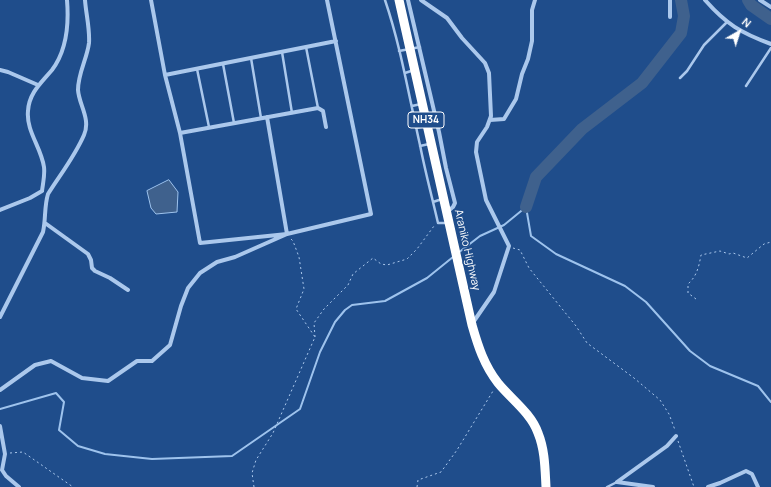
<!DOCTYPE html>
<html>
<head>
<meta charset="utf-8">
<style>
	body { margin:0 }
	#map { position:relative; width:771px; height:487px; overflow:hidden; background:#1f4d8b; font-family:Manrope,sans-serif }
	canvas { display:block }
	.north { position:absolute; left:719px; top:12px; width:40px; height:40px; -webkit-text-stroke:3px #1f4d8b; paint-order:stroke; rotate:39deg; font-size:11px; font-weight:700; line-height:16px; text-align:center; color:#fff }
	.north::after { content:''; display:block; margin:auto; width:14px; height:18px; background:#fff; clip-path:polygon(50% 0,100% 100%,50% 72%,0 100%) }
</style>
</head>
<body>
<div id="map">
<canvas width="771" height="487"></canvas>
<div class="north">N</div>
</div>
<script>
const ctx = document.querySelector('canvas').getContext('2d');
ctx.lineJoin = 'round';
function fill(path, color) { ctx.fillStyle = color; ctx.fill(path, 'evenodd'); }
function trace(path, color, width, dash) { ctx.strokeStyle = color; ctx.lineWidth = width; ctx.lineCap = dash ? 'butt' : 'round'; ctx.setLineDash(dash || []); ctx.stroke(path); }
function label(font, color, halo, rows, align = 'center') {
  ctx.font = font + ' Manrope,sans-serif'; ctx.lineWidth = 3; ctx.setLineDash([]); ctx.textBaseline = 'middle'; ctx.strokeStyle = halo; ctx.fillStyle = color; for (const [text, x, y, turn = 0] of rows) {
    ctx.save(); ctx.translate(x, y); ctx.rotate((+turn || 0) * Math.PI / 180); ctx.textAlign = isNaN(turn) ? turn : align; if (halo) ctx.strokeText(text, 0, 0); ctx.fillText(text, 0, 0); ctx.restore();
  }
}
const water = new Path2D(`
	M169,180L178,192L177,212L156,214L151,208L147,191Z`);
fill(water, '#3f618d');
trace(water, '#9ec3ed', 1);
trace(new Path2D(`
	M526,207L531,236L556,254L625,286L646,302L690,351L710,366L758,386L771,402
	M458,253L480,236L504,225L526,207
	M0,409L56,393L64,402L59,430L78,446L105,454L152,459L232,456L300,409L320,352L335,322L345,310L352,305L385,301L427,278L453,257`), '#9ec3ed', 2);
trace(new Path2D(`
	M748,0L751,5L771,19
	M526,207L536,177L582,129L642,83L681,33L684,16L681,0`), '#3f618d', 12);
trace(new Path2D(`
	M513,248L520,250L529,268L576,326L587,343L634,378L660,400L669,414L675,430
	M696,299L688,293V284C697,276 699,266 701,255L720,251L729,254L733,253L747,258L764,244L771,242
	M315,337L314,323L324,309L348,285L353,274L373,258L381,264L387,265L407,259L417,249L434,226
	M678,441L694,487
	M10,453L23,452L73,487
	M254,487L252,473L256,460L273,433L315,337L296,309L304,289L299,257L293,241L290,238
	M417,487L418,480L441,472L457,450L493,391`), '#abc8ec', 1, [2, 3]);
trace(new Path2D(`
	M385,0C401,47 409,97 420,145C425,171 432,197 438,223H447
	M306,47L318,108
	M399,51L420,47
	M282,52L292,113
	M251,58L261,118
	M223,64L234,123
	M197,69L209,127
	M405,73L414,70
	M680,78L687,71L704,45L727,22
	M746,86L771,48
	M412,106L421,104
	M416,128L425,126
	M420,146L429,144
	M433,202L442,199
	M607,487L617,482`), '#abc8ec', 2.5);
trace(new Path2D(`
	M151,0L165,75L180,133L200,243L287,234L371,214L327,0
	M408,0L439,132L446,168L455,203L453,207L447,212
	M421,0L447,18L462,38L485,63L489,73L491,116L487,127L477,142L476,152L486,200L509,246L494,292L472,324
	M705,0C726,24 741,33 771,44
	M760,0L771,7
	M670,17V0
	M0,70L8,72L38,85
	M165,75L336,41
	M490,120L504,119L516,99L522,74L528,59L532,41V10L535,0
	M180,133L318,108L323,111L326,127
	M42,191C43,183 45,175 44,167C41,147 26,131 28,111C29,93 41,83 52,70C67,50 69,24 67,0
	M0,210L30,198L42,191
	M45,223L88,254L91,260L92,268L95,271L110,278L128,290
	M0,317L43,232C46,219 44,207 48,194C60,175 75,156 84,135C91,119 79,105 78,90C78,73 87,59 89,43C90,29 86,14 85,0
	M0,390L35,365L51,361L82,378L108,381L137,361H152L170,345L181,306L188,288L200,273L217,262L235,257L287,234L267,117
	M0,426L5,454L2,470L6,476L19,487
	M617,482L667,446L676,436
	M617,482L653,487
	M708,487L720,483L746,471L752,474L758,487`), '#abc8ec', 4);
trace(new Path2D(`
	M399,0L472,325C478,346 484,365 498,383C511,399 531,413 538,433C545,450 545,469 546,487`), '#fff', 9);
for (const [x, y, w] of [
	[426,120,36]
]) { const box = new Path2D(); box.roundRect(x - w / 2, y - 8, w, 16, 3); ctx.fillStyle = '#1f4d8b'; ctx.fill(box); trace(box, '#fff', 1); }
label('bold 10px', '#fff', null, [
	["NH34",426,120]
]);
label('11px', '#fff', '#1f4d8b', [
	["Araniko Highway",467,250,77]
]);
</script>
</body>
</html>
